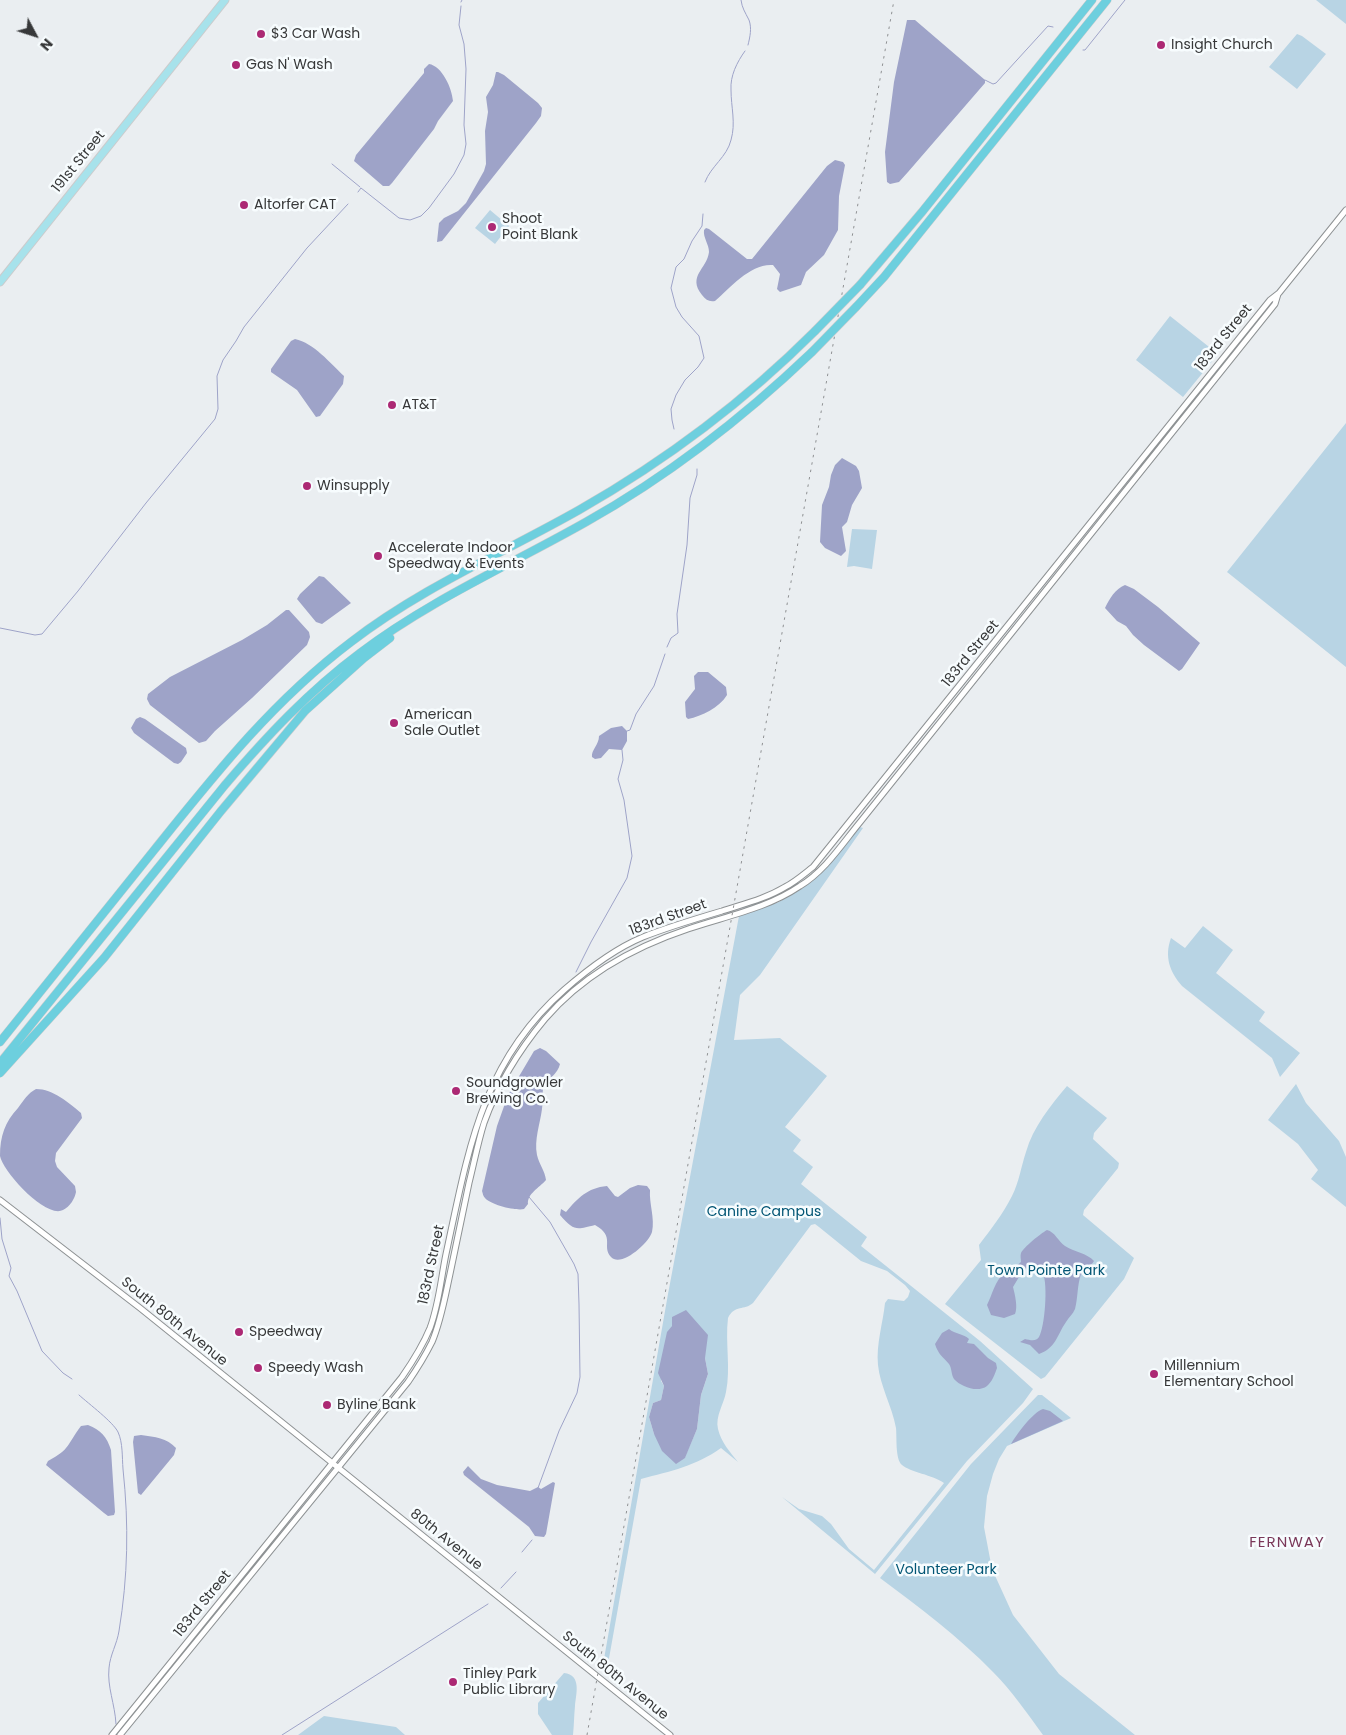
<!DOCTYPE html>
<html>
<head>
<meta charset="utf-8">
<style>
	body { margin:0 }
	#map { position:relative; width:1346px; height:1735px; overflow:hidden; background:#eaeef1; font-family:Poppins,sans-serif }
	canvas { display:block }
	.north { position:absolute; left:10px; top:10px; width:50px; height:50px; -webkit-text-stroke:4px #f7fcfe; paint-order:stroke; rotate:130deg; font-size:14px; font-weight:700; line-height:20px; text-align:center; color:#373839 }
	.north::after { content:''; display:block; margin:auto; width:18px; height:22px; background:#373839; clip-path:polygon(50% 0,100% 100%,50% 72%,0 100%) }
</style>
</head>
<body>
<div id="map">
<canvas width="1346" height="1735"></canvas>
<div class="north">N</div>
</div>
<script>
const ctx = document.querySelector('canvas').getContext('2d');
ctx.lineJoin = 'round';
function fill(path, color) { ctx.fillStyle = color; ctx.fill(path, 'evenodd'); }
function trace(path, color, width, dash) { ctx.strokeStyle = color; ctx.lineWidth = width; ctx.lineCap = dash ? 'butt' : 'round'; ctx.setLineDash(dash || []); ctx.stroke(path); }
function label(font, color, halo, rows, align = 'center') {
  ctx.font = font + ' Poppins,sans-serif'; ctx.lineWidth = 5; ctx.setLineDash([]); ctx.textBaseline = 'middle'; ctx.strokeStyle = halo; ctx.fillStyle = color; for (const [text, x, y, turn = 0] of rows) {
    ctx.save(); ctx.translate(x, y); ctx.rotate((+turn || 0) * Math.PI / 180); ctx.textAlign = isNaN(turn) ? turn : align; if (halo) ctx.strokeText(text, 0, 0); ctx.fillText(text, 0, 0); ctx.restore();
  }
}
fill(new Path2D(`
	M1316,0H1346V24Z
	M1297,34L1302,36L1326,54L1297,89L1269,67Z
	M490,210L509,226L495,244L475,228Z
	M1170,316L1218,354L1183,397L1136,360Z
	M1346,423V667L1227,572Z
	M852,529L877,530L872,569L854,566L847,567Z
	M860,827L863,828L760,975L740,995L734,1040L780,1038L827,1076L785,1127L801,1140L793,1151L813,1167L801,1184L867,1237L861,1246L980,1341L1033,1389L1023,1403L967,1461L875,1574L782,1497L799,1509L822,1516L831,1524L849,1549L874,1570L944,1483C933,1475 910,1472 902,1465C895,1459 897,1437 896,1428C892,1406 880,1386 878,1365C876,1344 883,1323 885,1303L888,1299L904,1301L908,1297L910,1291L905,1285L887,1271L861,1261L819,1227L815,1224L811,1225L753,1303C744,1311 735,1304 728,1318C725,1343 731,1368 726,1392C724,1404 715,1416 718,1429C721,1442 730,1452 738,1462L721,1448C696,1466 671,1471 641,1479L608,1664L604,1659L668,1294L739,916L779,902L809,882ZM672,1326L705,1358L708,1374L701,1395L697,1429L685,1457L654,1434L649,1417L653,1403L661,1400L664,1386L661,1381Z
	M1203,926L1233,950L1216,973L1265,1012L1259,1021L1300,1053L1280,1077L1272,1058L1182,986C1170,972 1164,957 1171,938L1185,948Z
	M1296,1084L1306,1103L1339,1141L1346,1157V1207L1311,1179L1318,1170L1298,1144L1268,1120Z
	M1067,1086L1107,1118L1094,1133L1093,1139L1119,1163L1118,1168L1084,1210L1083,1215L1134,1258L1124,1279L1045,1377L1041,1379L945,1304L981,1260L979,1245C991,1229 1003,1214 1012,1196C1019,1182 1021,1167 1026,1152C1033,1127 1051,1105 1067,1086Z
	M1038,1395H1042L1071,1418L1007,1446L999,1459L993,1474L987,1496L984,1527L992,1569L1013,1615L1059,1674L1135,1735H1043C1027,1713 1012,1691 993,1672C959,1637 919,1607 880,1578L971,1464Z
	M564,1673C582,1675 576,1694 575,1706C574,1716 574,1725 573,1735H552L538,1714V1703Z
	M324,1716L396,1727L405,1735H298Z`), '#b8d4e4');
fill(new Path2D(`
	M907,20H915L985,80V83L908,172L899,182L890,184L887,182L885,152L894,82Z
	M429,64C442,66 452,88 453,101L438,121L434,129L392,183L389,186H383L354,161L356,155L424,73V69Z
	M496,72H498L504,75L538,103L542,108L541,116L536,123L442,241L437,242L439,223L444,218L458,211L466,203L484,171L486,164L485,131L488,112L486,97L493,85Z
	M835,160L843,162L845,165L839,196L838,230L824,255L806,272L801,285L780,292L777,289L780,274L773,265C751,263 731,287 715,301C709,302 706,300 702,295C687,276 707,269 709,252C709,244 703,238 704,230L706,228L709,229L747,259H752L827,166Z
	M295,339C314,343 330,363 344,376L343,384L320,416L316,417L297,390L271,372V369L291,341Z
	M842,458L856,466L859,471L862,488L852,505L847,522L842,527L846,551L841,556L825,548L820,542L822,505L829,487L831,475L835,465Z
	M319,576L324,577L351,603L322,624L316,622L297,599L300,594Z
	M1125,585L1134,589L1158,607L1200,643L1182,669L1179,671L1144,645L1133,635L1126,626L1117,621L1105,608C1110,598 1115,589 1125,585Z
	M286,610H289L309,632L310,637L307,645L252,698L215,731L206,741L199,743L150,705L147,699L148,694L170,677L242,640L267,625Z
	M708,672L726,687L727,695C719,708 702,716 688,719L686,717L685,702L695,689L694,676L698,672Z
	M140,717L145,719L186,748L187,753L181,762L178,764L174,763L134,733L131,728L136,719Z
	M622,726L627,731V741L622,750L609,749L601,758L595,759L592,757C591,750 599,745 599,736L611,728Z
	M540,1048L546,1051L560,1064C558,1074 547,1079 543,1089C542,1095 543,1103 542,1109C540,1124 534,1140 537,1155C539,1164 545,1171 546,1180C539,1188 527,1194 528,1204L524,1209C516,1211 491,1205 485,1198C483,1196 483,1194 482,1191L497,1126L508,1095L534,1051Z
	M36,1089C53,1089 69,1103 81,1113L82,1118L56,1153L55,1161L57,1167L75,1186L76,1192C75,1198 70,1207 63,1210C46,1219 3,1172 0,1156C0,1136 5,1122 18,1108C24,1100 28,1093 36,1089Z
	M638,1185L647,1186L650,1190C649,1204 655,1218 652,1232C649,1243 621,1268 611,1257C601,1246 616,1237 595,1225C576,1230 574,1231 560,1215L561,1209L566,1212C578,1198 587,1188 607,1186L615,1196L618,1197L630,1188Z
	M1047,1230C1055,1232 1058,1241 1065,1246C1074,1252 1087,1253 1094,1261C1091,1267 1083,1267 1081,1274C1077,1286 1078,1298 1075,1309C1073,1314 1069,1317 1066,1322C1057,1335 1056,1348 1039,1354L1030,1345L1020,1342L1025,1339C1030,1340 1036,1342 1039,1337C1045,1327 1048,1284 1043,1274C1038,1266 1028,1271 1021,1267L1018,1268L1017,1270L1019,1277L1013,1287C1015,1295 1018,1307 1015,1314L1004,1318L991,1315L987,1305C992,1295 995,1281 1004,1273C1009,1268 1016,1267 1021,1262C1021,1259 1020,1256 1021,1253C1024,1247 1040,1234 1047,1230Z
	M686,1310L708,1335L705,1358L708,1374L701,1395L697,1429L685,1458L676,1464L662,1451L654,1434L649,1417L653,1403L661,1400L664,1386L658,1373L667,1332L672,1326V1317Z
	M949,1329C955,1334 964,1334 969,1339L967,1343L974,1344L988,1358L996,1363L997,1368C995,1374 992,1382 987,1386C978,1393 961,1387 954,1379C951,1375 952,1368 949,1364C943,1357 938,1354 935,1344L942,1333Z
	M1043,1409L1050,1411L1063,1421L1011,1444C1016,1435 1033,1412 1043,1409Z
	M88,1425C101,1430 107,1437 111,1450L115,1512L114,1515L108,1516L104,1513L46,1465L48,1461C71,1449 67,1444 81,1426Z
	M141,1435C155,1437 167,1438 176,1448L174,1455L141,1495L138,1493L133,1442L134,1436Z
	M468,1466L481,1479L497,1485L530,1491L538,1487L541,1489L553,1482L555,1483L546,1534L544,1537L535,1536L529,1527L464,1475L463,1472Z`), '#9ea3c8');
trace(new Path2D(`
	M741,0C742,8 745,12 749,20C752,28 750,37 748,45
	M461,2L462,0
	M1083,50H1085L1125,0
	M985,80L993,84L996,83L1048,26L1053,27
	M332,164L360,187
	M705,182C711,166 727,157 731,140C736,123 731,107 731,90C730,76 737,62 745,51
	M358,192L361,188L399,218L410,220L421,216L429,208L454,174L464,155L466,144L464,125L466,69L464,44L459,25L461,6
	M674,429L672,420L671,409L676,395L685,380L698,367L704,358L699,336L682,317L676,307L671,288L676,267L684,259L692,241L702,226L703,214
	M0,628L35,635L42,634L78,591L146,503L215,419L218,409L217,376L223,360L236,341L244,327L307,248L348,204
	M667,647L671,638L678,633L677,614L687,545L690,498L697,475V469
	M627,731L630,730L636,714L654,686L665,654
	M576,972L591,942L627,878L632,856L624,800L618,779L623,760L622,750
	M529,1197L550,1222L574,1264L578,1274L579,1304L580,1377L577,1393L559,1431L538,1488
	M0,1218L2,1239L11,1268L9,1276L17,1291L42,1351L63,1373L72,1379
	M79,1395C89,1404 113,1422 118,1432C123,1443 122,1457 123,1469C129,1525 128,1576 119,1631C117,1644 110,1655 109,1668C107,1687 115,1704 116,1724
	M522,1552L532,1540
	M501,1588L516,1572
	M282,1735L488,1604`), '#9ea3c8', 1);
const minor = new Path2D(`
	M0,1200L140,1308L670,1735
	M112,1735L402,1377C413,1361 423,1345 430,1328C439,1304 441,1278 446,1254C468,1152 481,1063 564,990C588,969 614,949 643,937C668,927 695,919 722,911C743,904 765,899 785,887C795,882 804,874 813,867L1270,300L1279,293L1346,210
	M120,1735L408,1382C417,1369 425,1356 432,1342C441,1321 445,1297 450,1274C456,1244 463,1213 469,1183C474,1163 478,1142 484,1123C498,1084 519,1050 545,1019C583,975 634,947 688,929C726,916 766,909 800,886C825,871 842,844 861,821L1227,364L1275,304L1278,294`);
const major = new Path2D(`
	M0,282L225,0`);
const highway = new Path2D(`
	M860,285L922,212L1092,0
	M856,307L884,277L1107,0
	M0,1042C52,978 103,913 155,849C216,773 273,701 351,642C421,588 503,553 579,510C665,461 745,401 815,331
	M0,1063L225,785C266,737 309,691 360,653C430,600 510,565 586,522C668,476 744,417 812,352
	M0,1073L104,958L221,811L305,711L364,658L390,638`);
trace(minor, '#8e9294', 7);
trace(major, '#cbcbcc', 9);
trace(highway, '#cbcbcc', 9);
trace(minor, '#fff', 5);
trace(major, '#a7e2eb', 7);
trace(highway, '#6dcfde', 8);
trace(new Path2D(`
	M587,1735L894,0`), '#8e9092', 1, [2.5, 5]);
const highwayBridge = new Path2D(`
	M815,331L860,285
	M812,352L856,307`);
trace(highwayBridge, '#cbcbcc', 9, []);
trace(highwayBridge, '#6dcfde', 8);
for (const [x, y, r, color] of [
	[261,34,5,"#ac2974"],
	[1161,45,5,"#ac2974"],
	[236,65,5,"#ac2974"],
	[244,205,5,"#ac2974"],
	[492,227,5,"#ac2974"],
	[392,405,5,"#ac2974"],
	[307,486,5,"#ac2974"],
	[378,556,5,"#ac2974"],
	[394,723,5,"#ac2974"],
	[456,1091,5,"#ac2974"],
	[239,1332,5,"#ac2974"],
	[258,1368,5,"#ac2974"],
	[1154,1374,5,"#ac2974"],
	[327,1405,5,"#ac2974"],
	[453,1682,5,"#ac2974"]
]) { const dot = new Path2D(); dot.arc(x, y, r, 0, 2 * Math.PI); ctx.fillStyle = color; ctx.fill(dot); trace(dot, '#f7fcfe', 2); }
label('14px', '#373839', '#f7fcfe', [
	["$3 Car Wash",271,34],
	["Insight Church",1171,45],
	["Gas N' Wash",246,65],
	["Altorfer CAT",254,205],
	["Shoot",502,219],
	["Point Blank",502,235],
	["AT&T",402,405],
	["Winsupply",317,486],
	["Accelerate Indoor",388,548],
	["Speedway & Events",388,564],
	["American",404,715],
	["Sale Outlet",404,731],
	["Soundgrowler",466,1083],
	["Brewing Co.",466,1099],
	["Speedway",249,1332],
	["Millennium",1164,1366],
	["Elementary School",1164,1382],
	["Speedy Wash",268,1368],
	["Byline Bank",337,1405],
	["Tinley Park",463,1674],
	["Public Library",463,1690]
], 'left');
label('14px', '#373839', '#f7fcfe', [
	["191st Street",79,162,-51],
	["183rd Street",1224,338,-51],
	["183rd Street",971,654,-51],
	["183rd Street",668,918,-20],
	["183rd Street",432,1265,-78],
	["South 80th Avenue",174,1322,39],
	["80th Avenue",446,1540,39],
	["183rd Street",203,1604,-51],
	["South 80th Avenue",615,1676,39]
]);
label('14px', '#025574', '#f7fcfe', [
	["Canine Campus",764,1212],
	["Town Pointe Park",1046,1271],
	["Volunteer Park",946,1570]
]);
ctx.letterSpacing = '1px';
label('15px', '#7a3859', '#f7fcfe', [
	["FERNWAY",1287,1543]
]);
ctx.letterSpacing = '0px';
</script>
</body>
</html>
